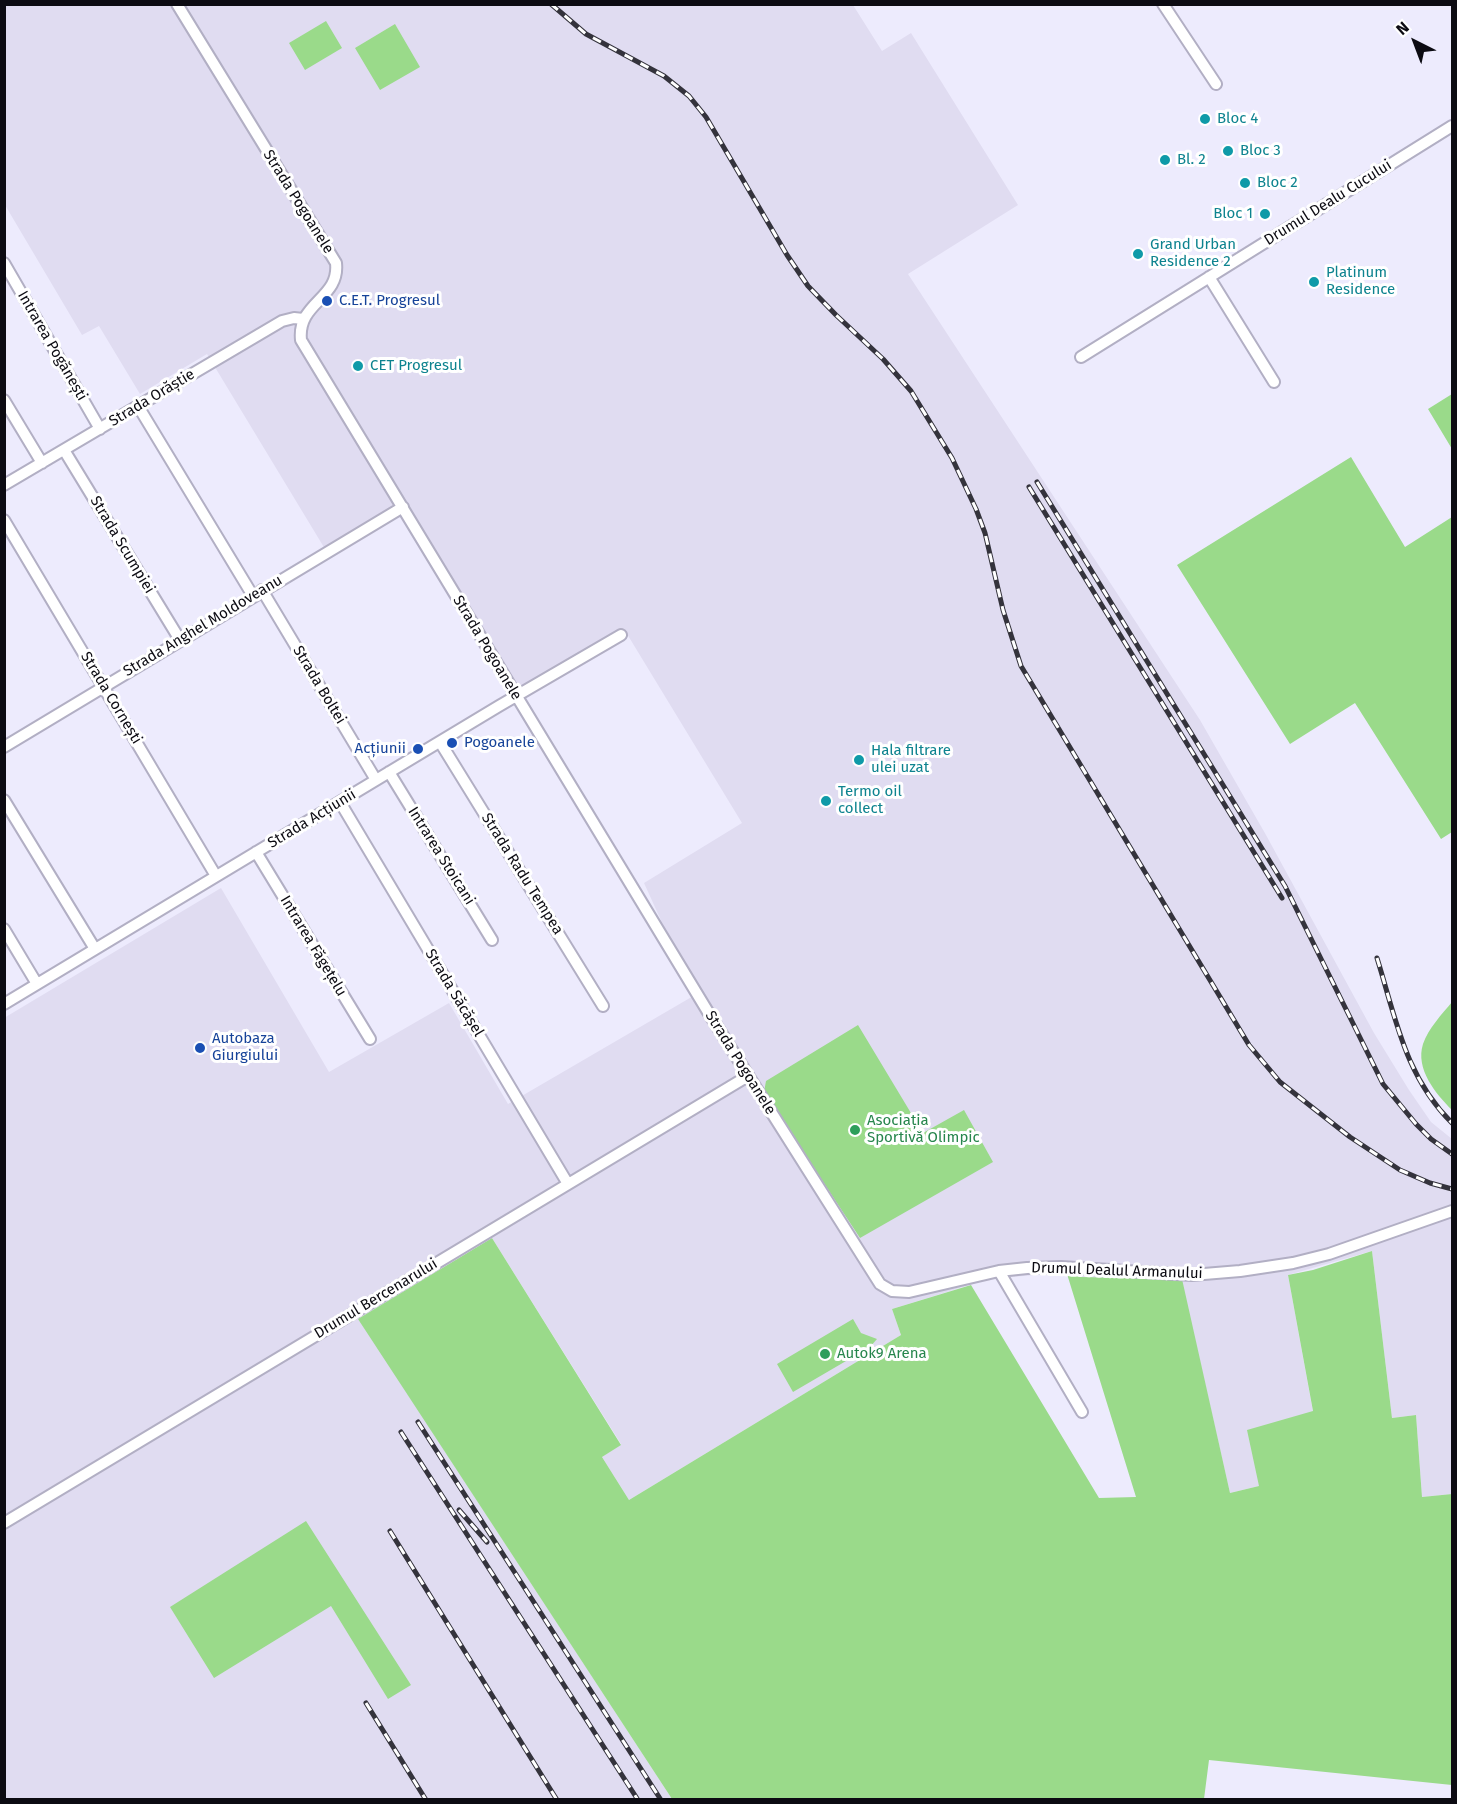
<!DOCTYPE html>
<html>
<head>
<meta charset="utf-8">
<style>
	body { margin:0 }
	#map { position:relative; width:1457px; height:1804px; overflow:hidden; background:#edebfd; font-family:"Fira Sans",sans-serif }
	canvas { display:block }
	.frame { position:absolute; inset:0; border:6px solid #0c0b12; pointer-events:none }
	.north { position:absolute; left:1385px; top:12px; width:60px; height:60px; -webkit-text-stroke:4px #fff; paint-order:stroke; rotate:318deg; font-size:16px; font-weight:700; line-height:24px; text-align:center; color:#0c0b12 }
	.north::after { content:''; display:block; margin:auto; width:21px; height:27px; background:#0c0b12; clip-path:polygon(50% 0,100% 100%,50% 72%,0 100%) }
</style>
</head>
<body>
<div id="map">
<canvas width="1457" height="1804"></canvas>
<div class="frame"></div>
<div class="north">N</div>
</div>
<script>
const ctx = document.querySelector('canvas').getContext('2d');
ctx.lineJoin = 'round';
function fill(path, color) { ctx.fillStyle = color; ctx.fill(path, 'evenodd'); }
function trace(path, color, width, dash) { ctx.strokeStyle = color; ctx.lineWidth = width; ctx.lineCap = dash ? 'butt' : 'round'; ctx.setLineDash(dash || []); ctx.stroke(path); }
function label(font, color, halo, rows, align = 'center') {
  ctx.font = font + ' "Fira Sans",sans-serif'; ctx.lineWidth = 6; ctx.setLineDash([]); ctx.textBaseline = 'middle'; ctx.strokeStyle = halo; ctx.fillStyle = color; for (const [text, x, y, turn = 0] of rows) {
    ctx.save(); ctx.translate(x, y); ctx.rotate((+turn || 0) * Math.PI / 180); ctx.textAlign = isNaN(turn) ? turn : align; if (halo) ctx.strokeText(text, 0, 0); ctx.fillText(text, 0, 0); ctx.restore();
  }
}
fill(new Path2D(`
	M5,5H853L882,51L911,33L1018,205L908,274L1200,720L1266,835L1374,1033L1409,1090L1431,1122L1452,1139V1494L1422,1497L1416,1415L1392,1418L1372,1251L1288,1275L1313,1412L1259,1486L1230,1493L1181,1279L1081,1277L1059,1273L989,1279L892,1309L901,1335L629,1500L602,1457L621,1444L492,1238L359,1319L672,1799H5L4,1018L221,888L329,1072L449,1003L508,1104L695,995L644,883L742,823L624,629L517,690L406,502L325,549L207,354L140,394L99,326L82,335L5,205Z`), '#e0dcf1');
fill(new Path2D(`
	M326,21L342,48L305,70L289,43Z
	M395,24L420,67L380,90L355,48Z
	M1452,394V449L1428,409Z
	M1351,457L1405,547L1452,517V832L1441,839L1355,703L1290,744L1177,565Z
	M1452,1002V1110C1436,1094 1415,1069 1423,1044C1428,1029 1442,1014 1452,1002Z
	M858,1025L923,1133L964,1110L993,1162L860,1238L764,1092L766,1081Z
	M492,1238L621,1445L602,1457L629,1500L901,1335L892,1309L971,1285L1099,1498L1136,1497L1067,1274L1081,1277L1182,1279L1230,1493L1259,1486L1247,1430L1313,1411L1288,1275L1313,1270L1372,1251L1392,1418L1416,1415L1422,1497L1452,1494V1785L1209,1760L1204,1799H672L358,1319Z
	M853,1319L861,1333L877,1339L870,1347L793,1392L777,1364Z
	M306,1521L411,1685L388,1699L331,1606L214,1678L170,1607Z`), '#9ada8a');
const minor = new Path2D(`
	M177,4L336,263C340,299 297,302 301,340L708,1012L880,1284L892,1291L909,1292L999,1271L1027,1268L1061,1267L1192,1275L1240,1271L1293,1263L1329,1254L1452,1211
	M1163,4L1216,84
	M4,263L100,429
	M1209,277L1274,382
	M1081,357L1452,126
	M4,400L42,463
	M138,406L253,596
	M64,450L180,640
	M4,485L282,321L294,318L303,319
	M4,520L216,876
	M262,590L376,780
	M440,742L603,1006
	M4,747L403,507
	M389,772L492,940
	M4,800L95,949
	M340,802L568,1184
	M256,852L370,1039
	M4,929L37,984
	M4,1004L499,706L621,635
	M999,1271L1082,1412
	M4,1523L748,1076`);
trace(minor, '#b2afc4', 14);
trace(minor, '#fff', 10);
const rail = new Path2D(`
	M551,4L586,34L664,76L689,96L706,117L787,255L808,286L836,315L883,359L911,391L952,458L976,509L985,533L1003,610L1021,666L1249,1045L1280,1082L1350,1137L1400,1170L1430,1183L1452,1189
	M1037,482L1285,886L1383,1084L1416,1124L1431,1139L1452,1154
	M1029,487L1282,898
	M1377,958C1396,1019 1405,1076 1452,1123
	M418,1422L661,1800
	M401,1432L638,1800
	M459,1510L487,1542
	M390,1531L557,1800
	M366,1703L426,1800`);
trace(rail, '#34333c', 5);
trace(rail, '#fff', 3, [9]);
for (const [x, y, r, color] of [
	[1205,119,6,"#0f9aa8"],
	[1228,151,6,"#0f9aa8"],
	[1165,160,6,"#0f9aa8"],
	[1245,183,6,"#0f9aa8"],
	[1265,214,6,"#0f9aa8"],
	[1138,254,6,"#0f9aa8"],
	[1314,282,6,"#0f9aa8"],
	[327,301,6,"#1a4fb4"],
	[358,366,6,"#0f9aa8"],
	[452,743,6,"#1a4fb4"],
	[418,749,6,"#1a4fb4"],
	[859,760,6,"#0f9aa8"],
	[826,801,6,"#0f9aa8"],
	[200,1048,6,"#1a4fb4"],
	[855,1130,6,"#2e9e5b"],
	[825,1354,6,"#2e9e5b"]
]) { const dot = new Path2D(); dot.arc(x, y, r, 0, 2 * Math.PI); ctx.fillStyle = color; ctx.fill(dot); trace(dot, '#fff', 2); }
label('15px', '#0d838f', '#fff', [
	["Bloc 4",1217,119],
	["Bloc 3",1240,151],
	["Bl. 2",1177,160],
	["Bloc 2",1257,183],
	["Bloc 1",1253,214,"right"],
	["Grand Urban",1150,245],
	["Residence 2",1150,262],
	["Platinum",1326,273],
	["Residence",1326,290],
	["CET Progresul",370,366],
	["Hala filtrare",871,751],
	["ulei uzat",871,768],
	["Termo oil",838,792],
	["collect",838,809]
], 'left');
label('15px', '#0c0b12', '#fff', [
	["Strada Pogoanele",298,202,58],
	["Drumul Dealu Cucului",1328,203,-32],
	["Intrarea Pogănești",52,346,60],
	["Strada Orăștie",152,398,-31],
	["Strada Scumpiei",122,545,59],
	["Strada Anghel Moldoveanu",203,626,-31],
	["Strada Pogoanele",487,648,59],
	["Strada Boltei",319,685,59],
	["Strada Cornești",111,698,59],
	["Strada Acțiunii",312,819,-31],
	["Intrarea Stoicani",441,856,58],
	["Strada Radu Tempea",522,874,58],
	["Intrarea Făgețelu",313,946,59],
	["Strada Săcășel",454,993,59],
	["Strada Pogoanele",740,1063,58],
	["Drumul Dealul Armanului",1117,1271,2],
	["Drumul Bercenarului",376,1299,-31]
]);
label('15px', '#164399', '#fff', [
	["C.E.T. Progresul",339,301],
	["Pogoanele",464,743],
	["Acțiunii",406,749,"right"],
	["Autobaza",212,1039],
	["Giurgiului",212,1056]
], 'left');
label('15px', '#27864d', '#fff', [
	["Asociația",867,1121],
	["Sportivă Olimpic",867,1138],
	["Autok9 Arena",837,1354]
], 'left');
</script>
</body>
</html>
